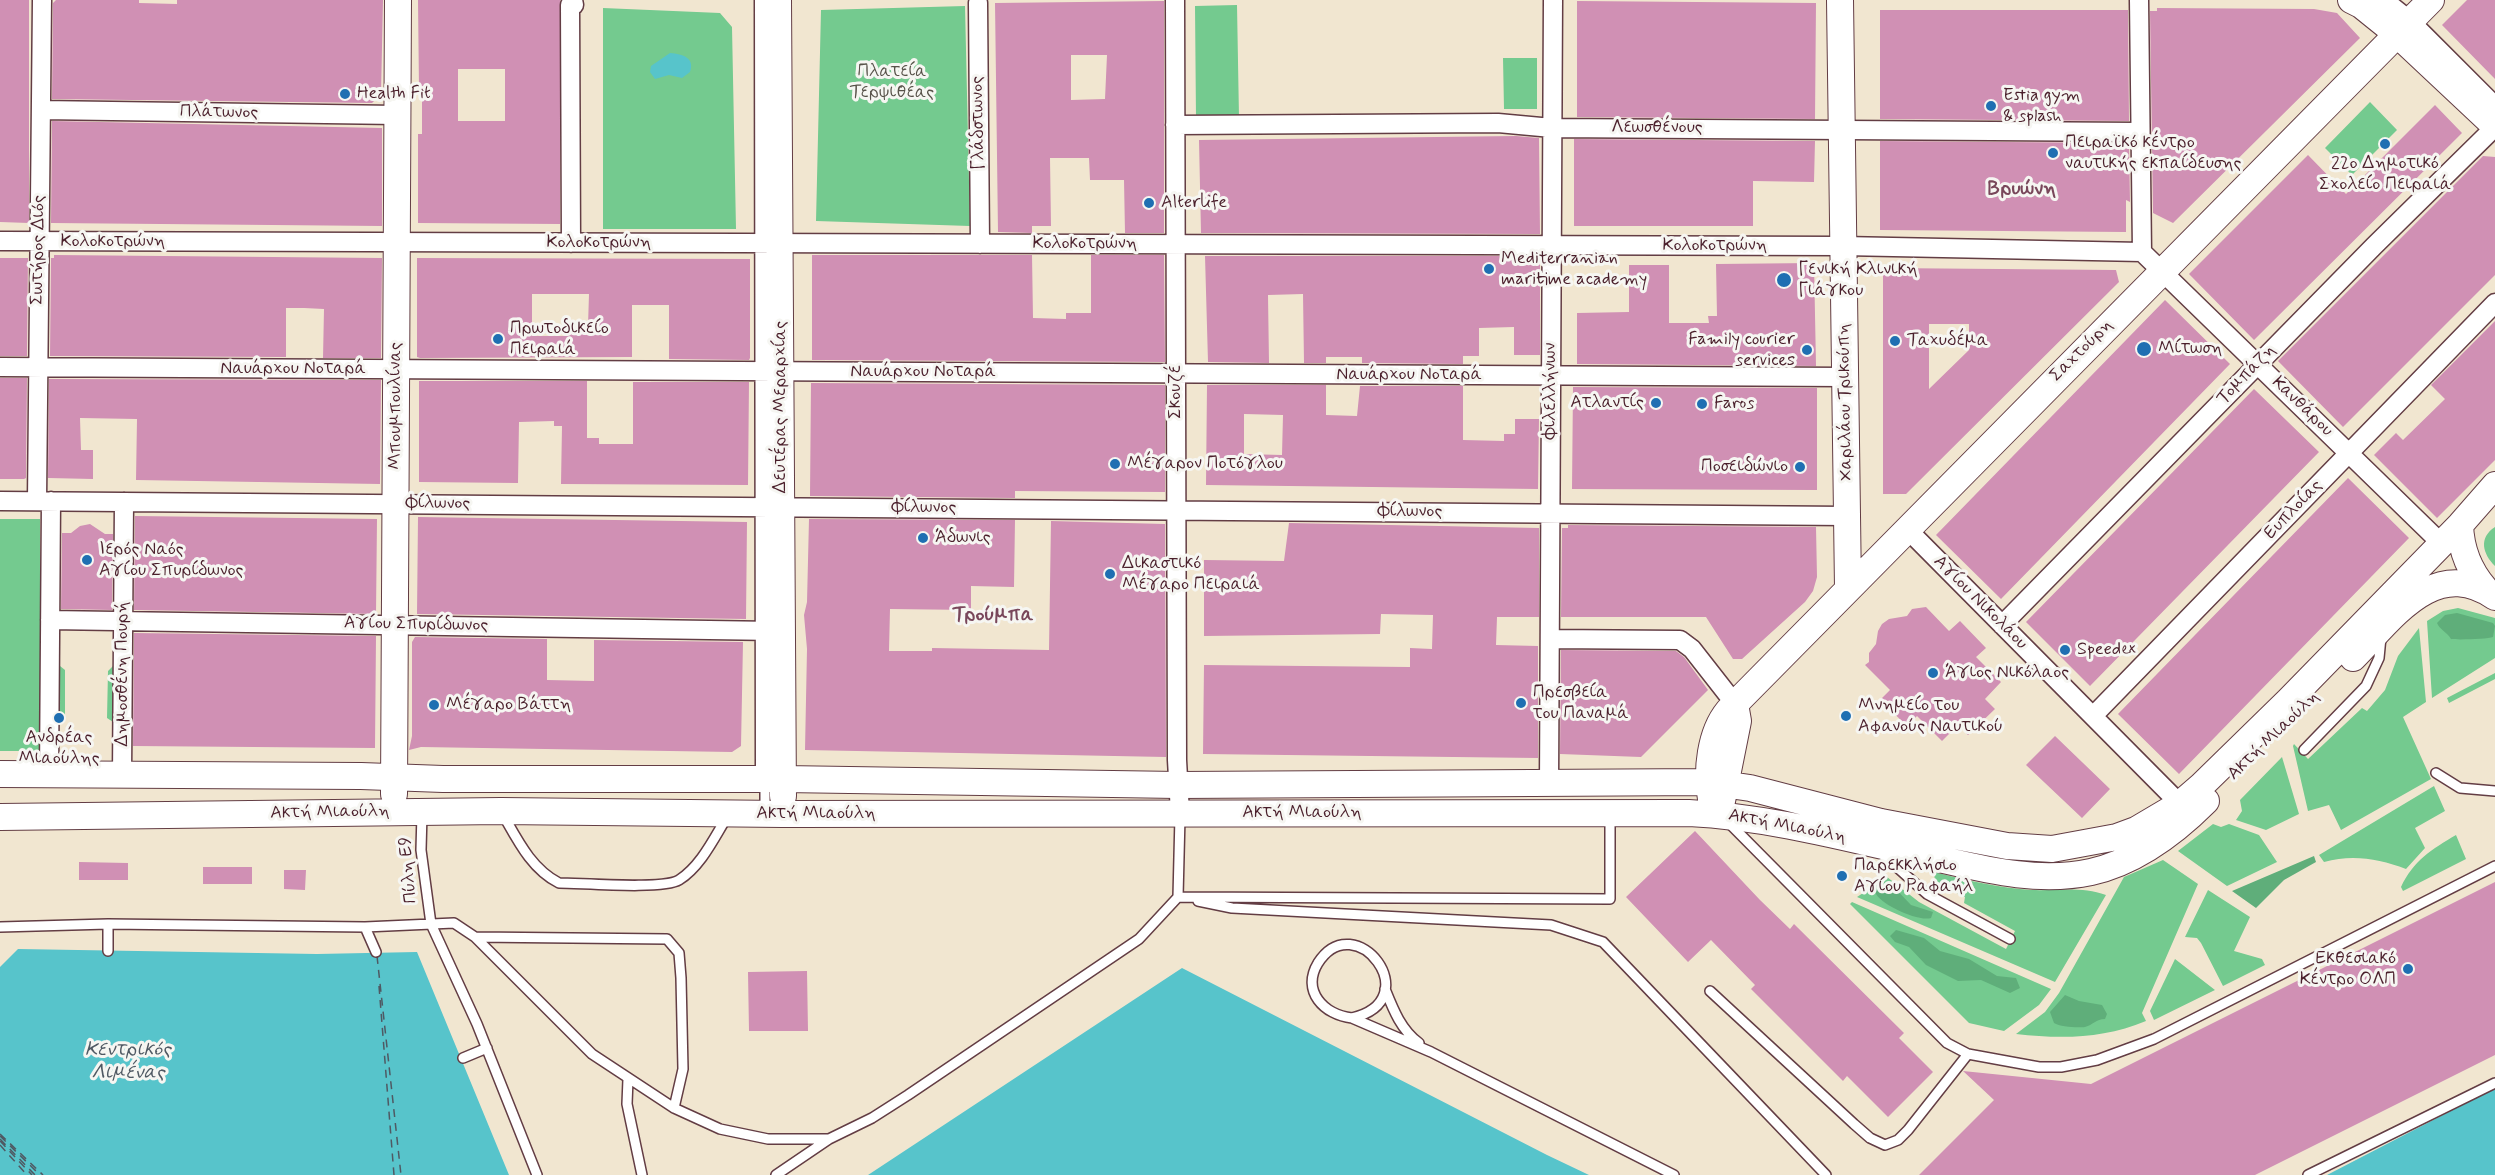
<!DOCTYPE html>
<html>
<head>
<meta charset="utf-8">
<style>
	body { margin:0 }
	canvas { display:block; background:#f1e6d0 }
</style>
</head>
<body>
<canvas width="2495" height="1175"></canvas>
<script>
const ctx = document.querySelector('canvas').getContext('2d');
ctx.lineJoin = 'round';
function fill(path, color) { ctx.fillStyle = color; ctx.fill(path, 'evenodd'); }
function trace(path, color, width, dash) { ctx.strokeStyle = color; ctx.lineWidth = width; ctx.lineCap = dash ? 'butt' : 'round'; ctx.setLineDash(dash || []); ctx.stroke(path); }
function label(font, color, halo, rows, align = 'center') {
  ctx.font = font + ' Mynerve,sans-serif'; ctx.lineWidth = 6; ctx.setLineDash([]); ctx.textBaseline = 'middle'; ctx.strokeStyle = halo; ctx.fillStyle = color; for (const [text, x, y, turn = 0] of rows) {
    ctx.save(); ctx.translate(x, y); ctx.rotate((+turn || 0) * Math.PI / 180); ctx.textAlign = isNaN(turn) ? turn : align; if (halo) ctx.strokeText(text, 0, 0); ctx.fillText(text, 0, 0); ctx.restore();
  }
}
fill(new Path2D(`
	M1237,5L1239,118L1196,119L1195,6Z
	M965,6L970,226L816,221L821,10Z
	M603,8L720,13L732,27L736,229H603Z
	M1503,58H1537V109H1504Z
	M2370,102L2397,130L2352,175L2325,148Z
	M0,519H40V751H0Z
	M2495,527V566C2483,554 2478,538 2495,527Z
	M2458,608L2495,618V658L2432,698L2427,621L2443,611Z
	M2419,628L2426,702L2403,717L2431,779L2341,830L2329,805L2308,811L2293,746L2294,744L2308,759L2362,708L2367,711L2385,690L2398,656Z
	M60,666L65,670V717L60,722L58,721L56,667Z
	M113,666L117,668L116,721L113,722L107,718L108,671Z
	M2495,673V679L2449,703L2447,698Z
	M2282,757L2299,814L2266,830L2236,820L2242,811L2240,800Z
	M2434,786L2445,811L2415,828L2425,848L2406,869C2379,859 2353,854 2324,862L2319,855Z
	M2213,824L2221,827L2229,824L2259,835L2277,862L2227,886L2178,851Z
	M2456,835L2466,859L2403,891L2401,887C2413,861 2432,849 2456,835Z
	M2163,860L2198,884L2142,1013L2146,1021C2103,1039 2061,1039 2016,1034L2045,1012L2059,993L2124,877Z
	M1934,872C1966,880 1999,888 2032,890C2057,891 2081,886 2106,895L2055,982L1857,897L1887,877L1919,902L2006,949L2015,931L1964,903L1965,897L1935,882Z
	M2208,890L2250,917L2234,951L2262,959L2265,965L2223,986L2201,943L2197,938L2185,937Z
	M1852,902L2051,989L2039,1005L2004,1031L1969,1023L1850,904Z
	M2175,959L2215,990L2154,1020L2150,1011Z`), '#74ca8f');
fill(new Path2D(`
	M2457,613L2493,623L2495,626L2493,637C2488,639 2458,640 2451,639C2447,632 2440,630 2437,623L2445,615Z
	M2314,856L2316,862L2284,880L2256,908L2232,891Z
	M1886,882L1892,885L1911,905L1933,912L1931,918C1918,922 1879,904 1875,892L1881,884Z
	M1896,930L1924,938L1940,951L1969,959L1997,976L2016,978L2020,988L2010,993L1981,980L1958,981L1926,965L1909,947L1895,942L1890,936Z
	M2065,995L2079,1001L2102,1005L2107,1014L2105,1019C2096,1019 2093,1025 2085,1027C2078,1028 2060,1027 2054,1023L2050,1012Z`), '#5fae7a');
fill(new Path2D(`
	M670,53C683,54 695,58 690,72L682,78L669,75L655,79L650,72L651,66Z
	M18,949L317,954L417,952L509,1175H0V967Z
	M1182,968L1547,1155L1589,1175H868Z
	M2495,1088V1175H2327Z`), '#57c4cb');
trace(new Path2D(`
	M377,956L401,1175
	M379,986L394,1175
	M0,1134L43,1175
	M0,1136L40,1175
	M0,1139L35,1175
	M0,1141L32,1175
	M0,1145L27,1175`), '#4f5963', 1.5, [8, 6]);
fill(new Path2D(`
	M0,0H29V223L0,222Z
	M56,0H139V3L177,4V0H383L381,94L372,103L52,99L53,3Z
	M418,0H560V224L418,223V134H422V90H419ZM458,69H505V121H458Z
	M2467,0H2495V79L2442,25Z
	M1164,1V233H1125L1124,180H1090L1089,158H1050L1051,226H1032V233L998,232L995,3ZM1071,55H1107L1105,99L1071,100Z
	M1577,1L1816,3L1815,119L1577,117Z
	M2157,8L2314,9L2337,13L2360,38L2173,223L2153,213L2150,11H2157Z
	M1880,10H2128L2129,121L1880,119Z
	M2435,105L2462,133L2254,340L2189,274L2308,155L2346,194Z
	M52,121L382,128V226L51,223Z
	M1516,136L1539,138L1540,234L1201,233L1199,140Z
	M1574,139L1815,141L1814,182L1753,181V226H1574Z
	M1880,141L2129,143L2130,202L2126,200V232L1880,230Z
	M2483,156L2495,157V275L2343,427L2278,361Z
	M54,255L382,258L381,358H323L324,309L304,308H286V357L50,356L51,258H54Z
	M812,255H1032L1033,318L1066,319V313H1091V255H1164L1165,362L812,360Z
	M1205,256H1540V355H1514V327L1479,328V356H1463V364L1362,363V357H1326V363H1304L1303,294L1268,295L1269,363L1208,362Z
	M0,258H28L27,356H0Z
	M417,258L750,259V358L749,360L669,359V305H632V357L420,358L417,357ZM532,294H589L588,326H568V336H532Z
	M1814,263L1816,366L1577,364V313L1629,312V265H1669V323H1709L1708,316H1717L1716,264Z
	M1883,268L2116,270L2119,282L1906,494H1883ZM1929,324H1969V350L1929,389Z
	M2165,300L2230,364L2001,599L1936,535Z
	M2495,321V460L2437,518L2374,455L2396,433L2403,440L2445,399L2431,385Z
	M0,378H27L26,478L24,479H0Z
	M49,379L381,380L380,484L136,480L137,419L80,418L81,450H93V479L48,478Z
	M419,381H587V438H599V444H633V382H749L748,485L561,484L562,426H554V421L519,422L518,483L419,482Z
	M811,383L1165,385V492L1015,491V498L810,496Z
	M1207,385H1326V415L1357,416L1360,386H1463V440L1504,441V434H1515V419H1539L1538,489L1206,485ZM1244,414L1283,415L1282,455L1244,454Z
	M1573,387L1817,388V490L1572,489Z
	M2254,389L2319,452L2090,686L2026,622Z
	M2348,478L2409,538L2179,774L2118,714Z
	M135,516L377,519L376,614L134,610Z
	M418,517L747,522L746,619L417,614Z
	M809,519L1015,520L1014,587L971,586V610L890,609L889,651H932V648L1049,650L1051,521L1165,524L1166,757L805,750L807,649L804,615L807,602Z
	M1289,523L1539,528V617H1497L1496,645L1538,646V758L1203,754L1204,665L1410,667V648L1432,649L1433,615L1381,614L1380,634L1204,636V560L1284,561Z
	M90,524L105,534H113L112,610L61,609L62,533H71L80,526Z
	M1568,525L1816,527L1817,577L1813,591L1805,602L1742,659H1733L1706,617H1561L1562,528H1568Z
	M1926,607L1949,631L1960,621L1986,648L1976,657L2001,682L1985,699L1995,709L1968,735L1958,725L1942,741L1917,716L1907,726L1880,700L1890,690L1865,665L1869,662V653L1876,644L1878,631L1882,624L1889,619L1907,616L1912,609Z
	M134,633L376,636L375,748L133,746Z
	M415,637L547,639V680L594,681V640L743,642L741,746L732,752L421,747L409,750L412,736V642Z
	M1561,650L1676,651L1684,657L1708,690L1641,757L1560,754Z
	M2055,736L2110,789L2082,818L2026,765Z
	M1695,831L1760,900L1790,929L1794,924L1904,1033L1899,1038L1933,1072L1888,1117L1847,1076L1843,1081L1751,989L1755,985L1711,940L1688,962L1626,897Z
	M79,862L128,863V880H79Z
	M203,867H252V884H203Z
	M284,870H306L305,890L284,889Z
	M2495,882V1055L2255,1175H1919L1994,1100L1963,1071L2091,1084Z
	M807,971L808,1031H749L748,972Z`), '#d090b4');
const lane = new Path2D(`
	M2304,750L2366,686L2379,658L2381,637
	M2436,773L2460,788L2495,791
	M422,813L421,850L431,924L477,1024L537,1175
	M502,813C517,839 531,869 559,883C581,883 663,890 679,880C701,866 714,838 727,817
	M765,814V780
	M1730,824L1947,1043L1968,1054L2039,1067H2061L2097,1060L2154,1039L2495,866
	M1881,853L1927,894L2010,939
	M1178,897L1180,816
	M1198,901L1232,908L1551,925L1603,942L1826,1175
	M108,924V951
	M0,927L108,924L365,927L454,923L475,937L592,1054L674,1108L720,1129L768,1139H829
	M365,927L376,952
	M475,937L667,939L679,953L681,978L683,1069L674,1108
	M1385,989C1393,1009 1401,1030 1419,1043
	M1710,991L1854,1124L1870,1138L1885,1145L1898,1140L1908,1130L1968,1054
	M1352,1018C1429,1000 1355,905 1318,963C1301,991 1324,1015 1352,1018L1431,1052L1674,1175
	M463,1058L487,1048
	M628,1079L627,1104L642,1175
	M776,1175L829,1139L872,1118L908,1095L1139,939L1178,897L1610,899V815
	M2308,1175L2495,1083`);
const street = new Path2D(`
	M764,0L765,780
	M1175,0L1177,760L1180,813
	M2139,0L2142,252
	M2384,0L2409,20L2495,106
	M978,3L980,244
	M41,110L397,115
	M1175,125L1498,123L1552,128L2139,132
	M0,241L1843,246L2142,252L2442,544
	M571,243L570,5H574L573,0
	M0,367L1845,377
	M0,501L1847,516
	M37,501L42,0
	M1907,529L2180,804
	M50,620L775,631
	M2002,625L2374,246L2495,127
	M1550,639L1680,640L1692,649L1735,704
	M2093,716L2495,303
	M49,775L51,501
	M122,775L124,502
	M1549,783L1553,0`);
const secondary = new Path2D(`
	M778,0L783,796
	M1840,0L1848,588
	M2351,0L2361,5L2397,34L2495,126
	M2460,525C2461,552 2470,573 2488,592
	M2353,658C2392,619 2434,555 2495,597
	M0,774L361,776L443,779H784L1178,785L1709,782L1750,788L1881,822L2007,846L2052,849L2117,837L2136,830L2180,804L2202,785L2288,701L2460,525L2495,485
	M394,794L398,0
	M1711,799C1706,771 1710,733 1728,711L2431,0
	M1722,801L1738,721L1735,704
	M0,817L501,811L783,814L1689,813C1769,817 1847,838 1926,856C1980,868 2035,884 2091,872C2136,862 2175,832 2206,801`);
trace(lane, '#633d44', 12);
trace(street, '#633d44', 21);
trace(secondary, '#633d44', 28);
trace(lane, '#fff', 9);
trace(street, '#fff', 18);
trace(secondary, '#fff', 26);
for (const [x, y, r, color] of [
	[345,94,6,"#1f6fb2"],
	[1991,106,6,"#1f6fb2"],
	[2385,144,6,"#1f6fb2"],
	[2053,153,6,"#1f6fb2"],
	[1149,203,6,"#1f6fb2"],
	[1489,269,6,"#1f6fb2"],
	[1784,280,8,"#1f6fb2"],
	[498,339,6,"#1f6fb2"],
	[1895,341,6,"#1f6fb2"],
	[2144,349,8,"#1f6fb2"],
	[1807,350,6,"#1f6fb2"],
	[1656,403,6,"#1f6fb2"],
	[1702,404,6,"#1f6fb2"],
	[1115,464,6,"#1f6fb2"],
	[1800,467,6,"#1f6fb2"],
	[923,538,6,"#1f6fb2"],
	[87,560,6,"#1f6fb2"],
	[1110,574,6,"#1f6fb2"],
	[2065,650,6,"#1f6fb2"],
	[1933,673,6,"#1f6fb2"],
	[1521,703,6,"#1f6fb2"],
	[434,705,6,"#1f6fb2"],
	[1846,716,6,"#1f6fb2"],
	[59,718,6,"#1f6fb2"],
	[1842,876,6,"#1f6fb2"],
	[2408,969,6,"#1f6fb2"]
]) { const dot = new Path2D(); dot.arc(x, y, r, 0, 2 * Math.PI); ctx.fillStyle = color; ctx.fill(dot); trace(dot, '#f6f6f2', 2); }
label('18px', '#575249', '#f6f6f2', [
	["Πλατεία",892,72],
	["Τερψιθέας",892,93]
]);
label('18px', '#4a1f2b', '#f6f6f2', [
	["Health Fit",357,94],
	["Estia gym",2003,96],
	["& splash",2003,117],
	["Πειραϊκό κέντρο",2065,143],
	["ναυτικής εκπαίδευσης",2065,164],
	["22ο Δημοτικό",2385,164,"center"],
	["Σχολείο Πειραιά",2385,185,"center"],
	["Alterlife",1161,203],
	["Mediterranian",1501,259],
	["maritime academy",1501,280],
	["Γενική Κλινική",1798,270],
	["Γιάγκου",1798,291],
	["Πρωτοδικείο",510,329],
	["Πειραιά",510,350],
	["Family courier",1795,340,"right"],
	["services",1795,361,"right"],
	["Ταχυδέμα",1907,341],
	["Μίτωση",2158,349],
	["Ατλαντίς",1644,403,"right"],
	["Faros",1714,404],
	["Μέγαρον Ποτόγλου",1127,464],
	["Ποσειδώνιο",1788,467,"right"],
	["Άδωνις",935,538],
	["Ιερός Ναός",99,550],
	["Αγίου Σπυρίδωνος",99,571],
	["Δικαστικό",1122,564],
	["Μέγαρο Πειραιά",1122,585],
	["Speedex",2077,650],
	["Άγιος Νικόλαος",1945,673],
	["Πρεσβεία",1533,693],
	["του Παναμά",1533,714],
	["Μέγαρο Βάττη",446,705],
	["Μνημείο του",1858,706],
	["Αφανούς Ναυτικού",1858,727],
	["Ανδρέας",59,738,"center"],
	["Μιαούλης",59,759,"center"],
	["Παρεκκλήσιο",1854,866],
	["Αγίου Ραφαήλ",1854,887],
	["Εκθεσιακό",2396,959,"right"],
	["Κέντρο ΟΛΠ",2396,980,"right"]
], 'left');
label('18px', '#4a1f2b', '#f6f6f2', [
	["Πλάτωνος",219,113,1],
	["Γλάδστωνος",979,123,-91],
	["Λεωσθένους",1657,128],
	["Κολοκοτρώνη",113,242],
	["Κολοκοτρώνη",599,243],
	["Κολοκοτρώνη",1085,244],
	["Κολοκοτρώνη",1715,246],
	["Σωτήρος Διός",39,250,-89],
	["Σαχτούρη",2082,351,-45],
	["Ναυάρχου Νοταρά",293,369],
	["Ναυάρχου Νοταρά",923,372],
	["Ναυάρχου Νοταρά",1409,375],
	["Τομπάζη",2247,375,-46],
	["Φιλελλήνων",1551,391,-90],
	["Σκουζέ",1176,392,-90],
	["Χαριλάου Τρικούπη",1846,402,-91],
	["Μπουμπουλίνας",396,406,-90],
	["Δευτέρας Μεραρχίας",781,407,-90],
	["Κανθάρου",2302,407,44],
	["Φίλωνος",438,504,1],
	["Φίλωνος",924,508],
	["Ευπλοίας",2294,510,-46],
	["Φίλωνος",1410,512],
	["Αγίου Νικολάου",1980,603,45],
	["Αγίου Σπυρίδωνος",416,625,1],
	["Δημοσθένη Πουρή",123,674,-90],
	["Ακτή Μιαούλη",2274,736,-44],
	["Ακτή Μιαούλη",330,813,-1],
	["Ακτή Μιαούλη",1302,813],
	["Ακτή Μιαούλη",816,814],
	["Ακτή Μιαούλη",1787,827,11],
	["Πύλη Ε9",409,870,-95]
]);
label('bold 20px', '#79475b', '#f6f6f2', [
	["Βρυώνη",2022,190],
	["Τρούμπα",993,616]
]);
label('italic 20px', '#4f5963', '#f6f6f2', [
	["Κεντρικός",128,1051],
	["Λιμένας",128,1074]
]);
</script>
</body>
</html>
